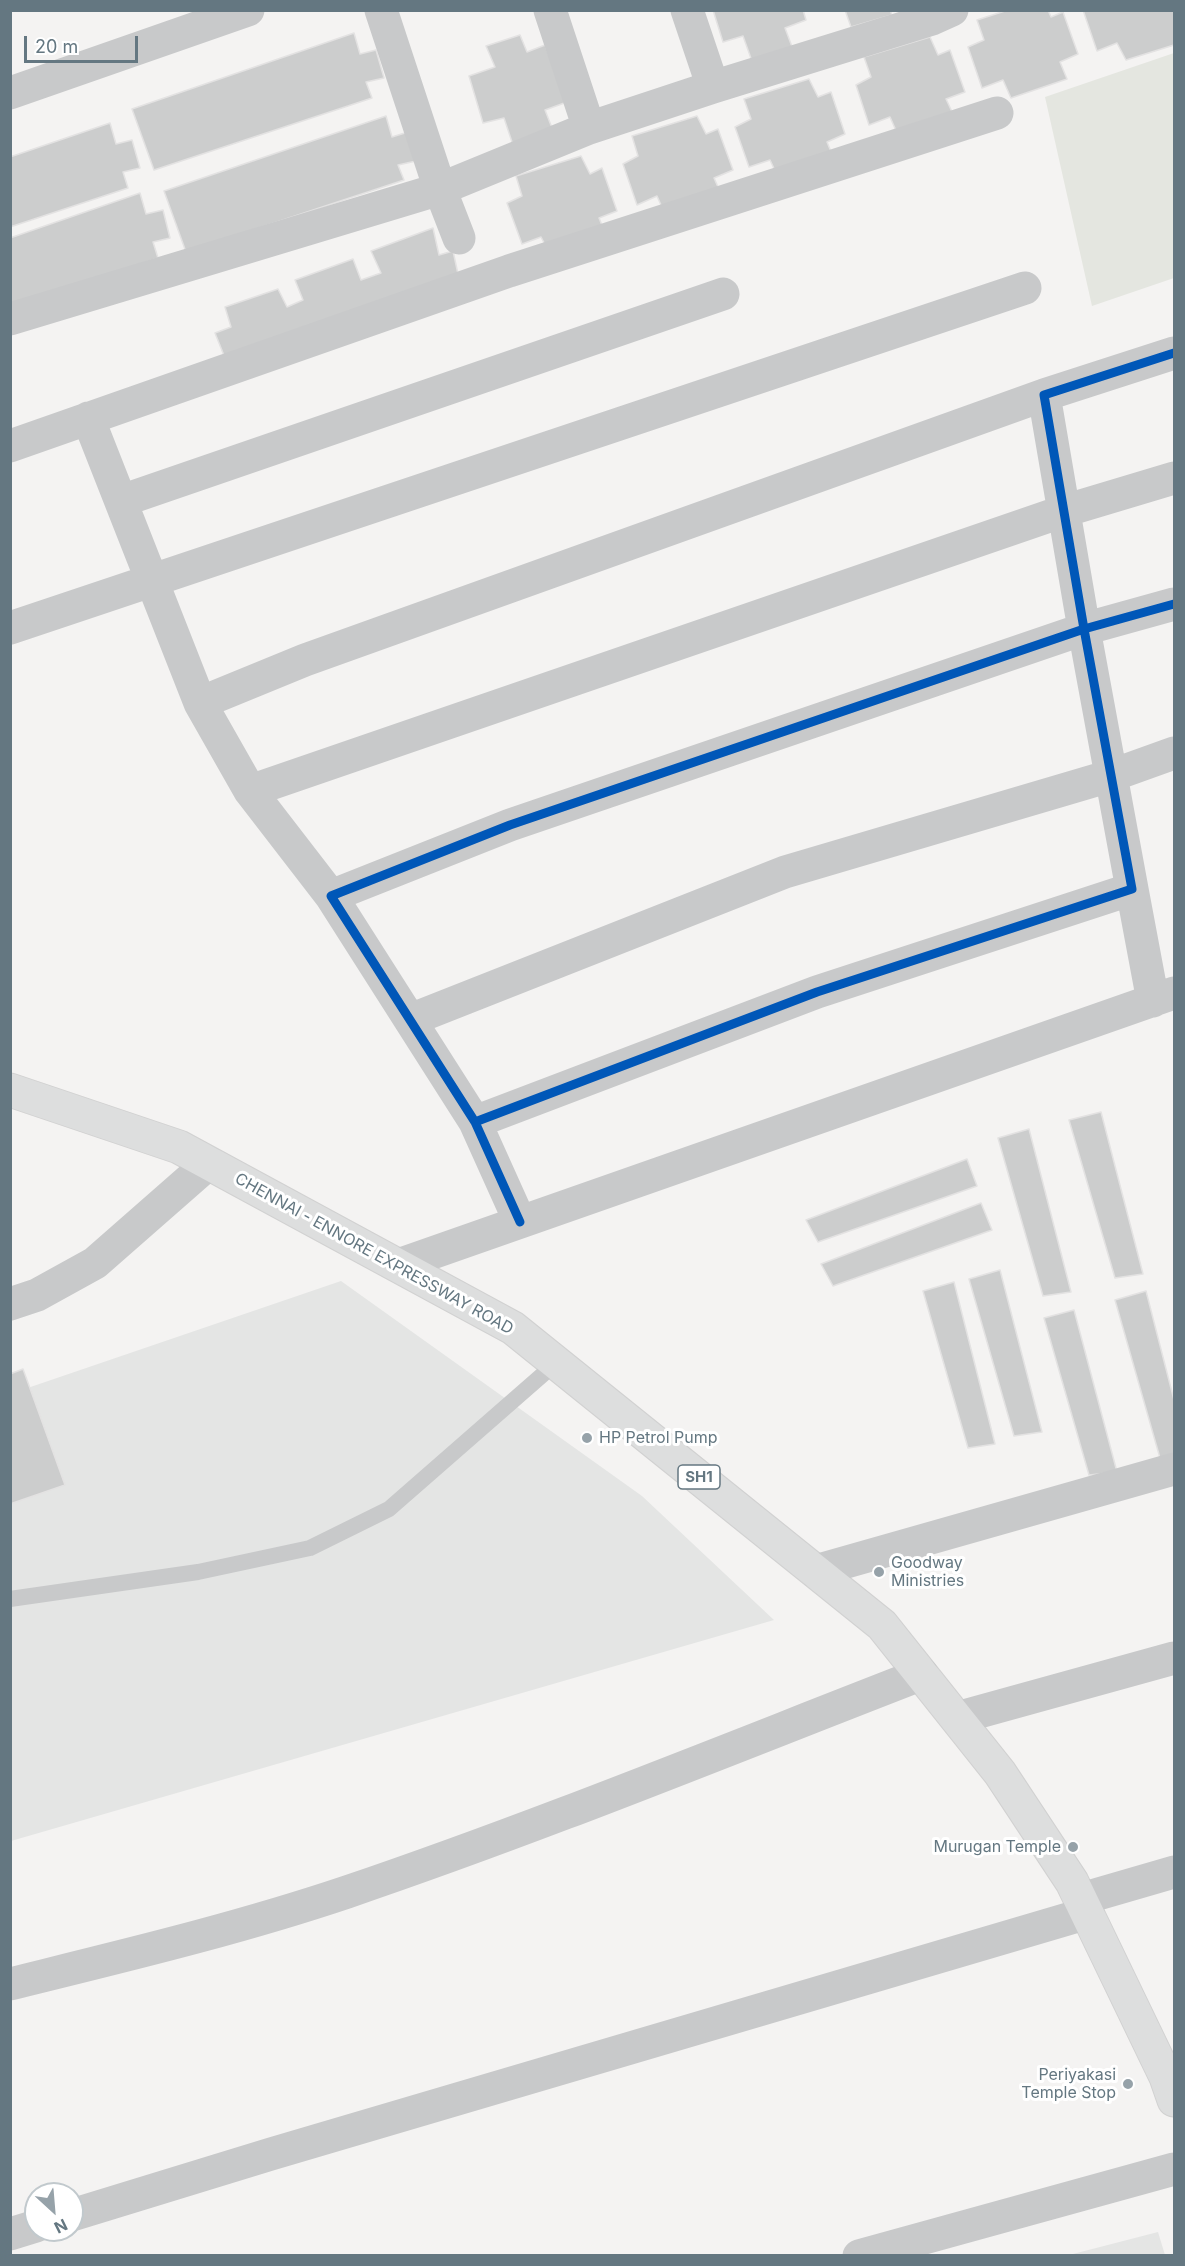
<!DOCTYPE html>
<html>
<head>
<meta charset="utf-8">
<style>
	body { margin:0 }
	#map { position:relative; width:1185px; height:2266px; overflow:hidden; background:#f4f3f2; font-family:Inter,sans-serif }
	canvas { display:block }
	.frame { position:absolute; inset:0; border:12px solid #647781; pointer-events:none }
	.north { position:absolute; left:24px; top:2182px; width:60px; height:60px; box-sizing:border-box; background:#fff; border:2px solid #c1c9cd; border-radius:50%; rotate:154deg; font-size:16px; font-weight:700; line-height:24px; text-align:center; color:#647781 }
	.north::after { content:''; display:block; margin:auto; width:21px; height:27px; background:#96a2a9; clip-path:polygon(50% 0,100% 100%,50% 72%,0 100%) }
	.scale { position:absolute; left:24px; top:36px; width:114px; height:27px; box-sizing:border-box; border:3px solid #647781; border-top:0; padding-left:8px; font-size:18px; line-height:21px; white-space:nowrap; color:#647781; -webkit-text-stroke:4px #fff; paint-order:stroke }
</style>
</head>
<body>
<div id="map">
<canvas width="1185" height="2266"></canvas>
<div class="frame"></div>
<div class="north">N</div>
<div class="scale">20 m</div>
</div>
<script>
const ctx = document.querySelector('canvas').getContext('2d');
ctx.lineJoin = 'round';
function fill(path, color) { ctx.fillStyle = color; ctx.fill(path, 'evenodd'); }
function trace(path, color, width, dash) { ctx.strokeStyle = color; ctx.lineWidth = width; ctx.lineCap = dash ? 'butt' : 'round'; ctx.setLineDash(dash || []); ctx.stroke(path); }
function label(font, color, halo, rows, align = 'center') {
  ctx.font = font + ' Inter,sans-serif'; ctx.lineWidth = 6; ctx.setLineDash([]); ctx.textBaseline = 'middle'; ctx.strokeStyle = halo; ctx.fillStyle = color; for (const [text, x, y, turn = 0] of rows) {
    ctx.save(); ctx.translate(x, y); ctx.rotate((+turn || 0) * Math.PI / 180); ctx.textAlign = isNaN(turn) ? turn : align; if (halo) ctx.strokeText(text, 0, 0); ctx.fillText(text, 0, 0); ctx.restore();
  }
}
fill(new Path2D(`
	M341,1281L642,1496L774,1620L11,1841L10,1394Z
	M1158,2232L1165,2255H1069Z`), '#e4e5e4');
fill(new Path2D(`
	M1174,53V278L1092,306L1045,97Z`), '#e4e6e0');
const building = new Path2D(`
	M713,10H803L806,20L785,28L794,52L753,64L743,36L723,42Z
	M845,10H890L892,15L851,27Z
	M1008,10H1048L1051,17L1063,12L1078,54L1060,62L1067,79L1011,98L1003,80L982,88L968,47L984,40L977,20Z
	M1083,10H1174V45L1126,60L1117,43L1097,51Z
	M354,33L360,54L376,50L384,78L366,82L372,98L154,170L132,109Z
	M520,35L527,52L545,45L567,102L545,110L554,133L513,145L504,118L483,123L469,76L495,67L486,46Z
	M930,37L938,55L950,50L965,92L946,99L954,116L898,135L890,117L869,125L856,85L871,77L864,57Z
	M809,79L818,97L831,92L845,134L827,142L834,159L778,177L770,160L749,167L735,127L751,119L744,99Z
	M386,116L392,137L408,132L416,161L398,165L404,180L186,252L164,191Z
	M697,116L706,134L718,129L733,170L714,178L722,196L665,214L657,196L637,205L623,164L638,156L632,136Z
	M110,123L116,144L132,140L140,168L123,172L128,188L10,227V157Z
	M581,156L590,174L602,168L617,211L599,218L606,235L550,254L541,237L522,244L507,203L522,196L516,176Z
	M140,193L146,214L163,210L170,238L153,242L158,258L10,307V238Z
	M433,228L439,255L453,251L458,274L225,358L215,333L231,327L225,307L278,289L287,307L303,300L295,280L353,259L361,280L381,273L371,251Z
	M1101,1112L1143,1274L1115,1278L1069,1120Z
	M1029,1129L1071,1292L1043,1296L998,1138Z
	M967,1159L977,1186L818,1242L806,1220Z
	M981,1203L992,1230L833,1286L821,1264Z
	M1000,1270L1042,1432L1014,1436L969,1279Z
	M954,1282L995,1444L968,1448L923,1291Z
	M1146,1291L1174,1400V1456L1160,1458L1115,1300Z
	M1074,1310L1117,1472L1089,1475L1044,1318Z
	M23,1369L65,1485L10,1504V1374Z`);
fill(building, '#cccdcd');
trace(building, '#e3e2e2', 1.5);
const primary = new Path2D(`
	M10,1090L179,1147L513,1328L882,1625L1000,1773L1072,1882L1166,2077L1174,2100`);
trace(primary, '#d1d1d1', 35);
trace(new Path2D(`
	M10,1599L198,1572L310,1548L389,1509L556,1363`), '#c8c9ca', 16);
trace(new Path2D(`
	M381,10L440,189L459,238
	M550,10L589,128
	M687,10L713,87
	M10,93L248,10
	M10,319L440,189L589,128L713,87L932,19L952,10
	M88,418L200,703L250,791L331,896
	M10,446L509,271L997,113
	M121,501L723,294
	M10,628L1025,288
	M200,703L305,660L1044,395
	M250,791L1064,511L1174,478
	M1132,889L1153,1001
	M410,1020L785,872L1110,776L1174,753
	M475,1122L817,992L1132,889L1084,629L1044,395L1174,353
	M520,1222L475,1122L331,896L510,825L1084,629L1174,604
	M398,1265L1174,993
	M10,1304L37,1295L95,1263L209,1163
	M815,1571L1174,1469
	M957,1718L1174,1658
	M1081,1899L1174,1872
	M10,1984C123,1956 237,1929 347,1892C541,1826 731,1748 922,1674
	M72,2215L271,2154L1088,1913
	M10,2234L36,2226
	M859,2256L1174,2169`), '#c8c9ca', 33);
trace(primary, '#dddede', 33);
trace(new Path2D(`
	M475,1122L817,992L1132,889L1084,629L1044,395L1174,353
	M520,1222L475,1122L331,896L510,825L1084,629L1174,604`), '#0057b8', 9);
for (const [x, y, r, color] of [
	[587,1438,6,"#96a2a9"],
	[879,1572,6,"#96a2a9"],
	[1073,1847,6,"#96a2a9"],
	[1128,2084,6,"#96a2a9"]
]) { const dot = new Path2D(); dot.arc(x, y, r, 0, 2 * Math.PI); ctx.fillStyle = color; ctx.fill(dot); trace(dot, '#fff', 2); }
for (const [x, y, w] of [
	[699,1477,42]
]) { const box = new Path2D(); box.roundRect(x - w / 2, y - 12, w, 24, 4.5); ctx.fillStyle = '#fff'; ctx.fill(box); trace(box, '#647781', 1.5); }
label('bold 15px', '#647781', null, [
	["SH1",699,1477]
]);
label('16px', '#647781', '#fff', [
	["CHENNAI - ENNORE EXPRESSWAY ROAD",374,1254,29]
]);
label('16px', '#647781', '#fff', [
	["HP Petrol Pump",599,1438],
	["Goodway",891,1563],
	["Ministries",891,1581],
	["Murugan Temple",1061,1847,"right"],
	["Periyakasi",1116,2075,"right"],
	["Temple Stop",1116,2093,"right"]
], 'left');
</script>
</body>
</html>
